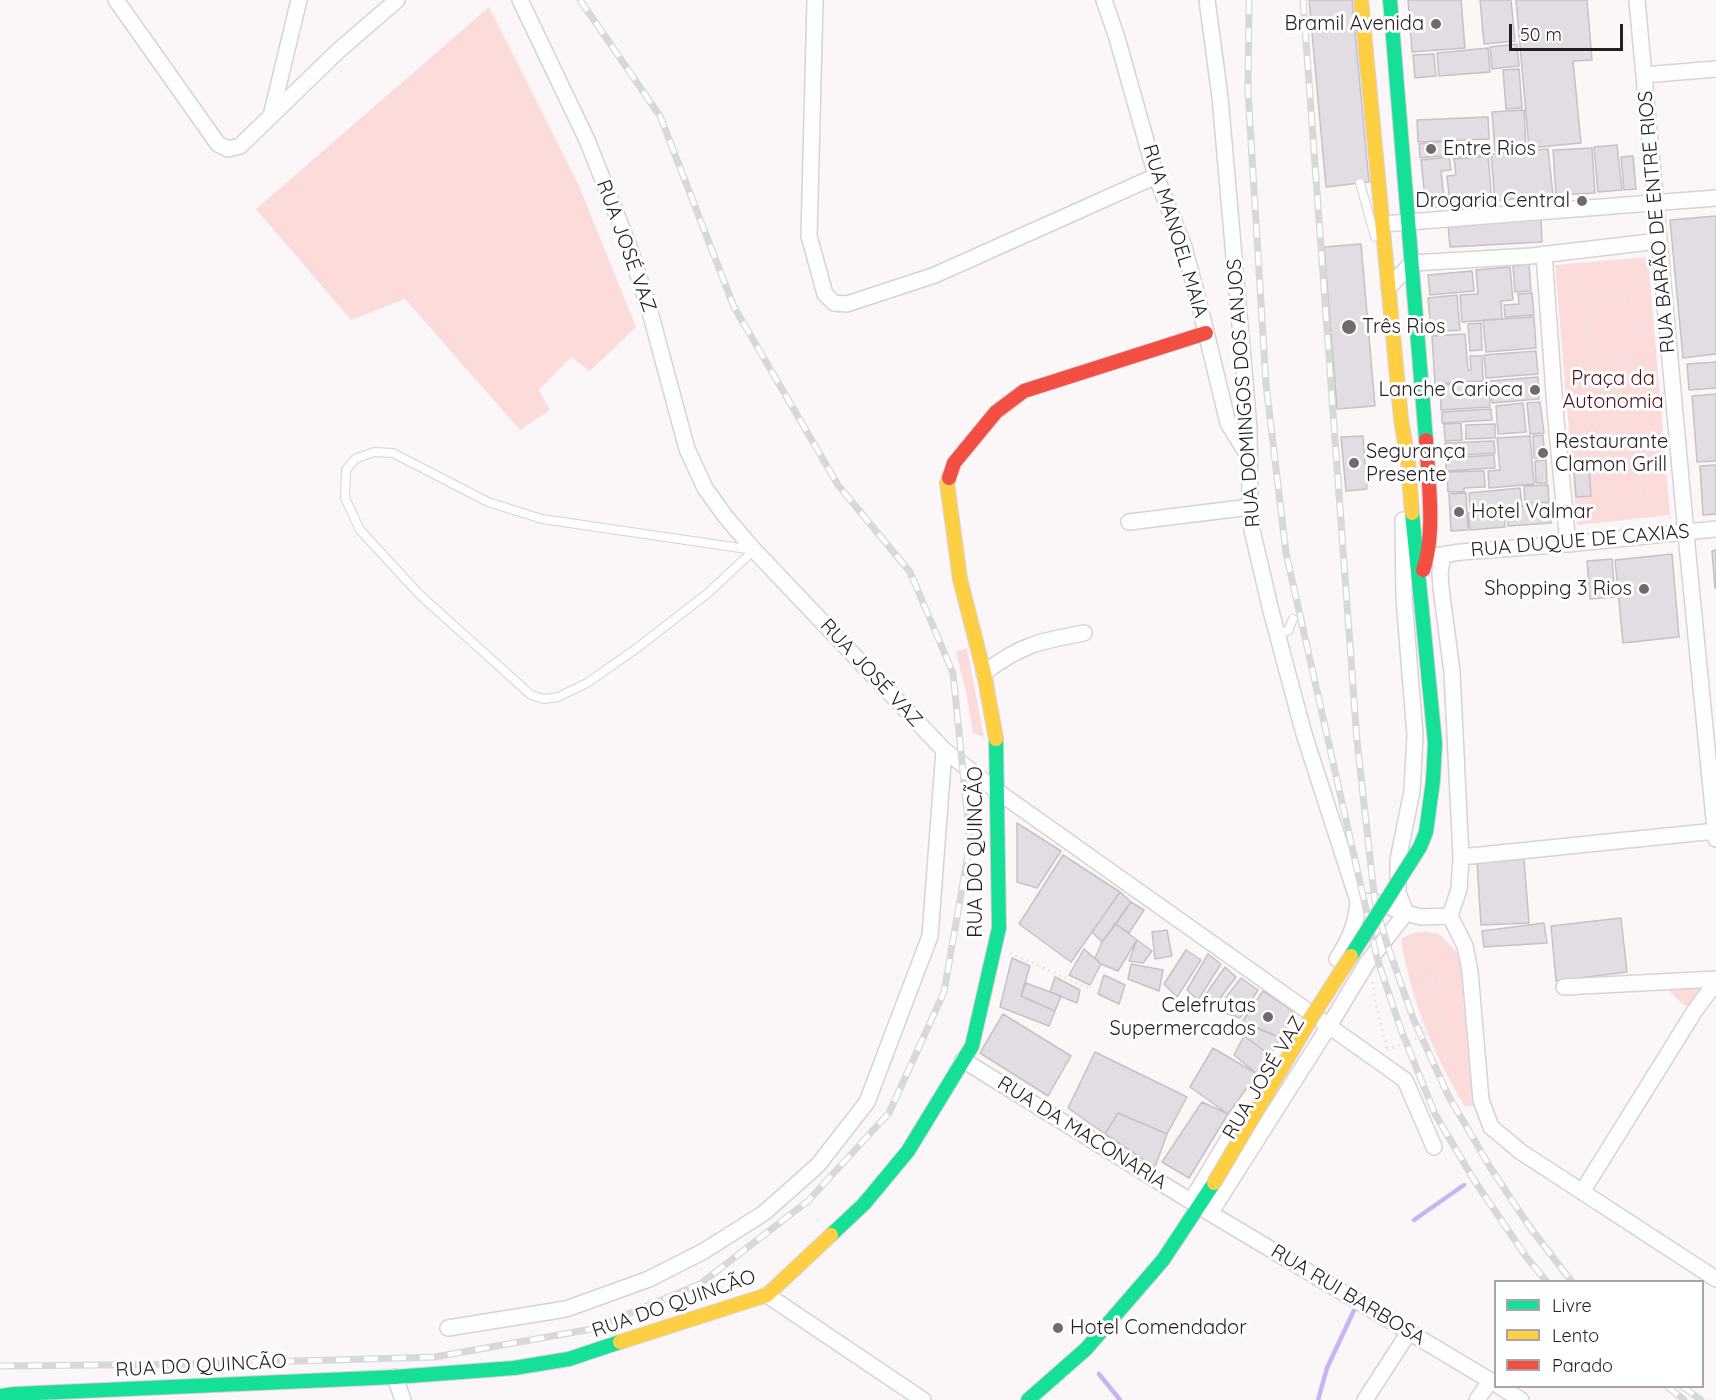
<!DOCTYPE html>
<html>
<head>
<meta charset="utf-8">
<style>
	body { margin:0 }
	#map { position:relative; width:1716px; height:1400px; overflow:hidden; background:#fbf7f9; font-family:Quicksand,sans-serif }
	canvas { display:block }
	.legend { position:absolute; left:1494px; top:1280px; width:210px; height:108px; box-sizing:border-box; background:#fff; border:2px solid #a8a4a7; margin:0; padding:8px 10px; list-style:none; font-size:18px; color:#261c23 }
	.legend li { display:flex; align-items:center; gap:12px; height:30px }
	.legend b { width:30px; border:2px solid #a8a4a7 }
	.scale { position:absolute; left:1509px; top:24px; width:114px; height:27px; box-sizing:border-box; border:3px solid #261c23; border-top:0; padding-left:8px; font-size:18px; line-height:21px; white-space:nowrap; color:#261c23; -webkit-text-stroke:4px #fff; paint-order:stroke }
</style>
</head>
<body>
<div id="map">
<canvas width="1716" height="1400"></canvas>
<ul class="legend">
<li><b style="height:8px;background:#16e098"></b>Livre</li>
<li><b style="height:8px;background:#ffcf43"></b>Lento</li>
<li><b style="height:8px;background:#f24e42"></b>Parado</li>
</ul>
<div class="scale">50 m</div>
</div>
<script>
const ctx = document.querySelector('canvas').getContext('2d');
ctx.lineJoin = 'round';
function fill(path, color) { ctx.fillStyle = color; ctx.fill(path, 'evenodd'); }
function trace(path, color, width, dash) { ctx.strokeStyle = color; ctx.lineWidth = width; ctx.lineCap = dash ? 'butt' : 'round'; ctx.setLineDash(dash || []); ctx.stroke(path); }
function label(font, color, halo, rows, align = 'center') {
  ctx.font = font + ' Quicksand,sans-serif'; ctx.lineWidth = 6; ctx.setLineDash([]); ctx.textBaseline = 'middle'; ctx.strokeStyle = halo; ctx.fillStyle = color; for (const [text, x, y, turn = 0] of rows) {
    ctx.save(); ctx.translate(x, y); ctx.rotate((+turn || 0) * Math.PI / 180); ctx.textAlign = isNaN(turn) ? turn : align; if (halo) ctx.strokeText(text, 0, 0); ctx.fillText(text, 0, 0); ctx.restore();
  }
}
fill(new Path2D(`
	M489,7L579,186L636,327L590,371L571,357L539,390L550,410L520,430L405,299L351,320L256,209Z
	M1648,257L1670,515L1577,525L1555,265Z
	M967,648L984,737L973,733L966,692L956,652Z
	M1417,932L1438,933L1456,951L1467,982L1476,1106H1464C1454,1087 1442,1068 1434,1048C1419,1015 1406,974 1401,938Z
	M1707,985L1695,1004L1685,1006L1667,989Z`), '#fcdcda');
trace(new Path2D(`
	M1414,1220L1464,1185
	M1099,1374L1120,1400
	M1318,1400L1327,1368L1356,1306`), '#c8b4f3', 4.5);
const building = new Path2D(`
	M1309,0H1352L1369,182L1326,187Z
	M1408,0H1461L1465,48L1412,52Z
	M1480,0H1511L1515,41L1484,44Z
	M1516,0H1587L1592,60L1573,61L1581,143L1529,148Z
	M1517,44L1519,66L1492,69L1490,47Z
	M1488,48L1490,72L1439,76L1437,53Z
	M1434,54L1436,76L1415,78L1413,55Z
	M1519,69L1522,108L1506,109L1503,70Z
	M1524,110L1526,149L1495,151L1492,112Z
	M1488,117L1489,139L1418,142L1417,120Z
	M1451,141V155L1420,158L1419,144Z
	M1489,142L1490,155L1453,158L1452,145Z
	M1617,145L1622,190L1598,192L1594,147Z
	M1592,148L1595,193L1556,195L1553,150Z
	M1548,149L1553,195L1495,201L1491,154Z
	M1488,156L1492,201L1450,205L1447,176L1456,175L1454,159Z
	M1633,156L1636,189L1624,190L1621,157Z
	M1449,157L1451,170L1441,171L1445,206L1426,208L1421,160Z
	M1716,216V354L1683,358L1670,220Z
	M1541,219L1542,242L1450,247L1448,224Z
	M1361,244L1375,406L1337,409L1324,247Z
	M1529,264L1531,291L1515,292L1513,266Z
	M1510,267L1513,300L1501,301L1502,319L1462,322L1460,295L1478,294L1476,270Z
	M1472,271L1474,291L1430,295L1428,275Z
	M1532,293L1534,315L1505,317L1504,305L1519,304L1518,294Z
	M1457,295L1460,330L1431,332L1428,298Z
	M1534,317L1536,348L1486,352L1483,320Z
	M1481,323L1482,350L1470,351L1468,324Z
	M1465,334L1468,370H1471L1470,356H1482L1483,381L1435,384L1432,336Z
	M1536,351L1538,374L1486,378L1484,355Z
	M1716,362V388L1689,390L1687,364Z
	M1538,377L1539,399L1492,403L1490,381Z
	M1489,383L1490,407L1441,410L1440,385Z
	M1716,394V461L1697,462L1692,396Z
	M1540,402L1544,433L1530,434L1527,403Z
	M1523,403L1526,432L1498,434L1496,406Z
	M1491,409L1492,420L1442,423V412Z
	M1461,423L1462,440L1445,441L1444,424Z
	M1495,424V438L1466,439V425Z
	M1543,435L1545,458H1534L1533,436Z
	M1363,436L1367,489L1346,491L1341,437Z
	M1530,436L1534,484L1489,488L1488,471L1500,470L1497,438Z
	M1494,441L1495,453L1446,456L1445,443Z
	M1494,455L1495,468L1446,471V458Z
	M1546,460L1547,483H1536L1535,461Z
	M1716,465V514L1703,515L1700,466Z
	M1589,469L1591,496L1576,497L1574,470Z
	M1484,471L1485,487L1464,488V492H1448L1447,472Z
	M1548,485L1549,502L1525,503L1524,486Z
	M1520,488L1522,505L1470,509L1469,493Z
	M1466,493L1468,530L1451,531L1449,494Z
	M1549,504L1551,523L1508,526L1507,507Z
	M1504,511L1505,527L1470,530L1468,513Z
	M1716,550V588H1715L1712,551Z
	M1672,554L1679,637L1623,643L1615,560Z
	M1612,559L1615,597L1590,599L1587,561Z
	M1017,823L1061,851L1037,888L1017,882Z
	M1063,855L1120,892L1071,962L1019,924Z
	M1524,859L1529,923L1481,925L1477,863Z
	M1120,892L1131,902L1102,942L1092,932Z
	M1131,902L1144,910L1129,933L1116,924Z
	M1621,918L1627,972L1556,981L1551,926Z
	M1544,923L1547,943L1484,947L1482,931Z
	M1116,924L1137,940L1118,971L1101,964L1095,958L1102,942Z
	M1167,930L1172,956L1155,959L1152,932Z
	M1137,940L1152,951L1143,963L1129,961Z
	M1084,949L1101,964L1090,985L1069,975Z
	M1186,950L1201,960L1177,997L1164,984Z
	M1208,954L1221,964L1198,1000L1187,990Z
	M1012,958L1030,966L1021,996L1055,1011L1049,1026L1000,1007Z
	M1131,964L1163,970L1159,991L1128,979Z
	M1225,967L1236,977L1215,1005L1204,997Z
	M1104,975L1125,985L1119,1004L1098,994Z
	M1055,977L1080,990L1077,1003L1050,992Z
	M1241,978L1258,990L1240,1018L1216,1010Z
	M1026,983L1061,996L1055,1011L1021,996Z
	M1263,991L1280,1002L1294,1013L1281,1038L1242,1022Z
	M1003,1014L1071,1056L1048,1096L980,1053Z
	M1251,1025L1281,1038L1270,1055L1244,1036Z
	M1244,1036L1270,1055L1257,1074L1234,1055Z
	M1213,1048L1257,1074L1228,1114L1190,1087Z
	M1095,1052L1187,1097L1167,1134L1118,1113L1105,1134L1068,1108Z
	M1202,1102L1228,1114L1189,1178L1162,1162Z
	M1118,1113L1167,1134L1155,1167L1105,1134Z`);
fill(building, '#e2dde3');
trace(building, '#c6c1c6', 1.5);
const lane = new Path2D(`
	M1360,183L1375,237
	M374,452L393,453L488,502L542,519L754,550L708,593L637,648L587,683L558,697L544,699L531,695L420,595L360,530L345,498L346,470L355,459Z
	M1277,633L1288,631L1293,619`);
const street = new Path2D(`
	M116,0L218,144L228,149L240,146L338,51L397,0
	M520,0L587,140L629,246L650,312L687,449L705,488L725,516L754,550L944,750L997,791L1405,1080L1434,1147
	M815,0L809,236L825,294L834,303L847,304L935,275L1156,176
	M1104,0L1117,38L1156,176L1184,247L1198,299L1228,423L1249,457
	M1207,0L1220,97L1249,428L1250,507L1252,530L1270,607L1304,734L1358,901C1357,922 1349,941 1337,959
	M1637,0L1688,555L1716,839
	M1644,75L1716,69
	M271,116L299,0
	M1383,224L1716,198
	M1544,254L1556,421L1568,544
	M1389,287L1412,263L1531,256L1659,241
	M1403,520L1404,599L1415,735L1412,791L1398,860V893L1406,913L1421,917L1450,916
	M1129,522L1250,507
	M1443,555L1440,573L1441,588L1452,672L1461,857L1459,889L1450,916
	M1435,556L1461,552L1568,544L1716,529
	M984,673C1020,645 1040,641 1084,633
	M1461,857L1716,831
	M1450,916L1465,946L1470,971L1481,1100L1491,1127L1521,1152L1716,1279
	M1564,987L1716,979
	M963,1060L1200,1207L1496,1384
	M1582,1192L1694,1012L1716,982
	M1193,1198L1230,1136
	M1211,1212L1329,1026L1367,963L1406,913L1375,902L1358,901
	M767,1295L923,1400
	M448,1328L566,1309L649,1279L704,1251L764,1213L818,1165L867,1102L930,936L944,750
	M395,1377L403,1400
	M1499,1386L1521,1400
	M1365,1400L1409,1332
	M1477,1400L1490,1381`);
const fast = new Path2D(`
	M1390,0L1426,440
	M1412,513L1422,611
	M831,1235L864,1204L908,1151L972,1046L999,928L996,739
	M0,1396L15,1394L395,1377L514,1368L569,1359L620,1342
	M1028,1400L1086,1349L1163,1260L1214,1183`);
const slow = new Path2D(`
	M1361,0L1401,419L1408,461L1412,513
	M949,478L947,483L960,579L984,673L996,739
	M620,1342L767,1295L831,1235`);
const jam = new Path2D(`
	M949,478L954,463L996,412L1024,391L1206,333
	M1423,570C1436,535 1428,478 1426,440`);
trace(lane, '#d9d1d6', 10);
trace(street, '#d9d1d6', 18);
trace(fast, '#d9d1d6', 16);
trace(slow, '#d9d1d6', 16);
trace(jam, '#d9d1d6', 16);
trace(new Path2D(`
	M1560,273L1592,302
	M1628,300L1647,265
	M1634,328L1653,327
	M1565,336L1590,335
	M1586 395a30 30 0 1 1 60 0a30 30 0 1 1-60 0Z
	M1601,370C1595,350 1578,313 1597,298C1606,290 1619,295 1628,300C1639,323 1631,344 1627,367
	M1645,393L1658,392
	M1567,400L1586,399
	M1606,423C1604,444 1593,499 1622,505C1630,506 1637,503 1643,496
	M1626,423L1644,458L1664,455
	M1644,458L1646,473L1643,496L1671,518
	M1574,467L1602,466
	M1580,525L1590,516L1606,493
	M1425,932L1436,936L1452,957
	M1405,939L1414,945L1421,961
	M1010,953L1090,989
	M1413 973a13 13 0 1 1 26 0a13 13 0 1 1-26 0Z
	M1373,982L1375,1001L1387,1049
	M1435,982L1457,983
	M1430,985L1463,1080
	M1437,1030L1423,1032L1421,1023L1439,1015`), '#e3e2e3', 3, [1.5, 4.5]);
trace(lane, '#fefefe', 8);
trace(street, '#fefefe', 15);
trace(fast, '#16e098', 14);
trace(slow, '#ffcf43', 14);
trace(jam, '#f24e42', 14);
const rail = new Path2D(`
	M1249,0L1248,92L1266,384L1286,553L1377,958L1401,1030L1435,1114L1474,1180L1527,1258L1547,1282
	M1303,0L1357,741L1375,902L1387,944L1413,1018L1448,1095L1490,1167L1529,1226L1572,1282
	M0,1366L194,1364L435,1357L592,1329L700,1284L808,1201L889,1113L944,992L970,842L953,673L910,572L838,485L734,307L660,116L580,0
	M1667,1386L1684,1400
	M1682,1386L1701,1400`);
trace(rail, '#d9d8d9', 7);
trace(rail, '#fff', 4.5, [14]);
const fastBridge = new Path2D(`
	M1351,956L1420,847L1426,832L1433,781L1435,743L1422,611`);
const slowBridge = new Path2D(`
	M1214,1183L1313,1015L1351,956`);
trace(fastBridge, '#d9d1d6', 16, []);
trace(slowBridge, '#d9d1d6', 16, []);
trace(new Path2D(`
	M1387,1050L1437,1030`), '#e3e2e3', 3, [1.5, 4.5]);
trace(fastBridge, '#16e098', 14);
trace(slowBridge, '#ffcf43', 14);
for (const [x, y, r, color] of [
	[1436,24,6,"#71696e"],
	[1431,149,6,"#71696e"],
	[1582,201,6,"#71696e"],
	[1349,327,8,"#71696e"],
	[1535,390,6,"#71696e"],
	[1543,453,6,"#71696e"],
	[1354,463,6,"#71696e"],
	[1459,512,6,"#71696e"],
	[1644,589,6,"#71696e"],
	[1268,1017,6,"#71696e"],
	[1058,1328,6,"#71696e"]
]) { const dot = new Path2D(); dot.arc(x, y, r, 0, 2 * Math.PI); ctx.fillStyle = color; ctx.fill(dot); trace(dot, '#fff', 2); }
label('20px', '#261c23', '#fff', [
	["Bramil Avenida",1424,24,"right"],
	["Entre Rios",1443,149],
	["Drogaria Central",1570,201,"right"],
	["Três Rios",1362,327],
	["Lanche Carioca",1523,390,"right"],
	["Restaurante",1555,442],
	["Clamon Grill",1555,465],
	["Segurança",1366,452],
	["Presente",1366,475],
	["Hotel Valmar",1471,512],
	["Shopping 3 Rios",1632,589,"right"],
	["Celefrutas",1256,1006,"right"],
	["Supermercados",1256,1029,"right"],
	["Hotel Comendador",1070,1328]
], 'left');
label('20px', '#261c23', '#fff', [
	["RUA BARÃO DE ENTRE RIOS",1657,222,-95],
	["RUA MANOEL MAIA",1175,231,73],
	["RUA JOSÉ VAZ",626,246,70],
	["RUA DOMINGOS DOS ANJOS",1244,393,-94],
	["RUA DUQUE DE CAXIAS",1580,541,-5],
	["RUA JOSÉ VAZ",871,673,47],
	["RUA DO QUINCÃO",976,852,-90],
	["RUA JOSÉ VAZ",1264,1078,-59],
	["RUA DA MACONARIA",1082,1133,32],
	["RUA RUI BARBOSA",1348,1295,31],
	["RUA DO QUINCÃO",674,1304,-19],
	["RUA DO QUINCÃO",201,1366,-3]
]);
label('20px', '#500f12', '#fff', [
	["Praça da",1613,379],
	["Autonomia",1613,402]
]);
</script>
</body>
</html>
